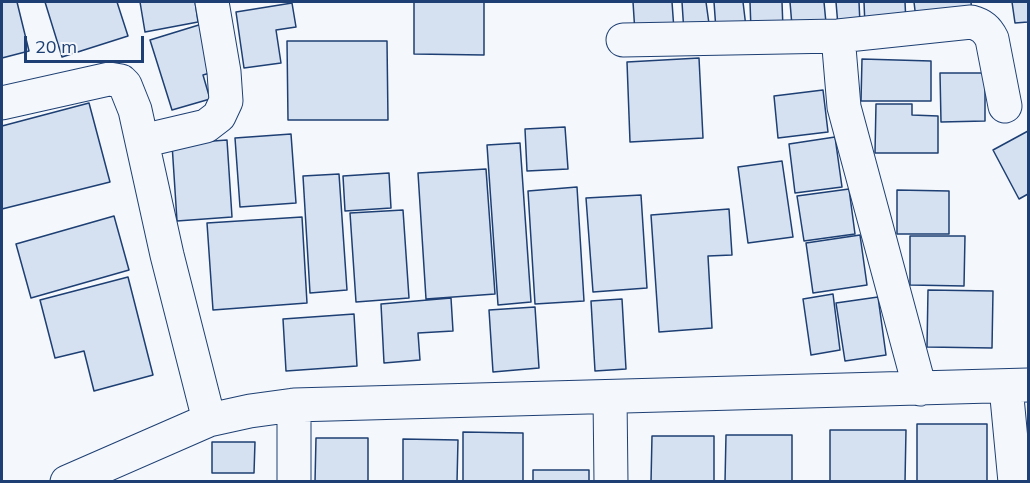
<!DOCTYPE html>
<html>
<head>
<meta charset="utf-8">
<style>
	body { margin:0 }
	#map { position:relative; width:1030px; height:483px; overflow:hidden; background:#f4f7fb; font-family:Mulish,sans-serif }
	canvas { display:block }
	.frame { position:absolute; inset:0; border:3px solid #1d3f73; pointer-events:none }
	.scale { position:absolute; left:24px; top:36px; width:120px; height:27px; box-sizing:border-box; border:3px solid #1d3f73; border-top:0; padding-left:8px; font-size:18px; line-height:21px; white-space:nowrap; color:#1d3f73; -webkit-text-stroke:4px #f4f7fb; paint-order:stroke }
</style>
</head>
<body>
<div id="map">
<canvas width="1030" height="483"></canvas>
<div class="frame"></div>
<div class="scale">20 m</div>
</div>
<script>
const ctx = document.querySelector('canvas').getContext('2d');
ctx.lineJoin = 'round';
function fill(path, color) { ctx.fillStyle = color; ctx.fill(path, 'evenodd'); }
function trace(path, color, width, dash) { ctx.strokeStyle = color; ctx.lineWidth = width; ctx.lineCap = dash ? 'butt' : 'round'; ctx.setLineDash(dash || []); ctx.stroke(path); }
const building = new Path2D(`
	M2,2H17L29,51L2,58Z
	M45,2H117L128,36L62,57Z
	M140,2H195L198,22L145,32Z
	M414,2H484V55L414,54Z
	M633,2H672L674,30L635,33Z
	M682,2H706L710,31L684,33Z
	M714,2H743L746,27L716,30Z
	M750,2H782L783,29L751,30Z
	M790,2H824L826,23L792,26Z
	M836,2H859L860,24L838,26Z
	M864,2H905L906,23L865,26Z
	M914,2H971L972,14L916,19Z
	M1012,2H1028V22L1015,23Z
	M292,3L296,27L276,30L281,63L244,68L236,12Z
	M202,24L217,71L203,75L210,99L172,110L150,40Z
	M287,41H387L388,120H288Z
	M699,58L703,138L630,142L627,62Z
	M862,59L931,61V101H861Z
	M940,73H985V121L941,122Z
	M823,90L828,132L778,138L774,96Z
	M89,103L110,182L2,209V126Z
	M876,104H912V115L938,116V153H875Z
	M565,127L568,169L527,171L525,129Z
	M1028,131V194L1019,199L993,150Z
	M291,134L296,203L240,207L235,138Z
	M835,137L842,187L795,193L789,144Z
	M227,140L232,217L177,221L172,144Z
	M520,143L531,302L498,305L487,145Z
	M782,161L793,237L748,243L738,167Z
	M486,169L495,294L426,299L418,173Z
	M389,173L391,208L345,211L343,176Z
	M339,174L347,290L310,293L303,176Z
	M577,187L584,301L535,304L528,191Z
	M849,189L855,234L804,241L797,196Z
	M897,190L949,191V234H897Z
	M641,195L647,288L593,292L586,198Z
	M729,209L732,255L708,256L712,328L659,332L651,215Z
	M403,210L409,298L356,302L350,213Z
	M114,216L129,270L31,298L16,244Z
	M302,217L307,303L213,310L207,223Z
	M860,235L867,285L813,293L806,243Z
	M910,236H965L964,286L910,285Z
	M128,277L153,375L94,391L84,351L55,358L40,300Z
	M928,290L993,291L992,348L927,347Z
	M833,294L840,350L811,355L803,299Z
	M878,297L886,355L845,361L836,303Z
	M451,298L453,331L418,333L420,360L384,363L381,304Z
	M622,299L626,369L595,371L591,301Z
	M535,307L539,368L493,372L489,310Z
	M354,314L357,366L286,371L283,319Z
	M917,424H987V481H917Z
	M830,430H906L905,482H830Z
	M463,432L523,433V482H463Z
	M726,435H792V482H725Z
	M652,436H714V482H651Z
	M316,438H368V482H315Z
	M403,439L458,440L457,482H403Z
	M212,442H255L254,473H212Z
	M533,470H589V482H533Z`);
fill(building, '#d5e0f0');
trace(building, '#1d3f73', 1.5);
const minor = new Path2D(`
	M838,36L844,107L920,389
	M623,40L838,36L971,22C982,25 987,29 992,39L1005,106
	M2,103L109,79L121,81L125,85L135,110L167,255L209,420
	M142,141L206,126L219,116L226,101L224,72L212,2
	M1006,387L1015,482
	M610,397L611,482
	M294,405V482
	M67,482L209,420L250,411L294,405L1028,385`);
trace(minor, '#1d3f73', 35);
trace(minor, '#f4f7fb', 33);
</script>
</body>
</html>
